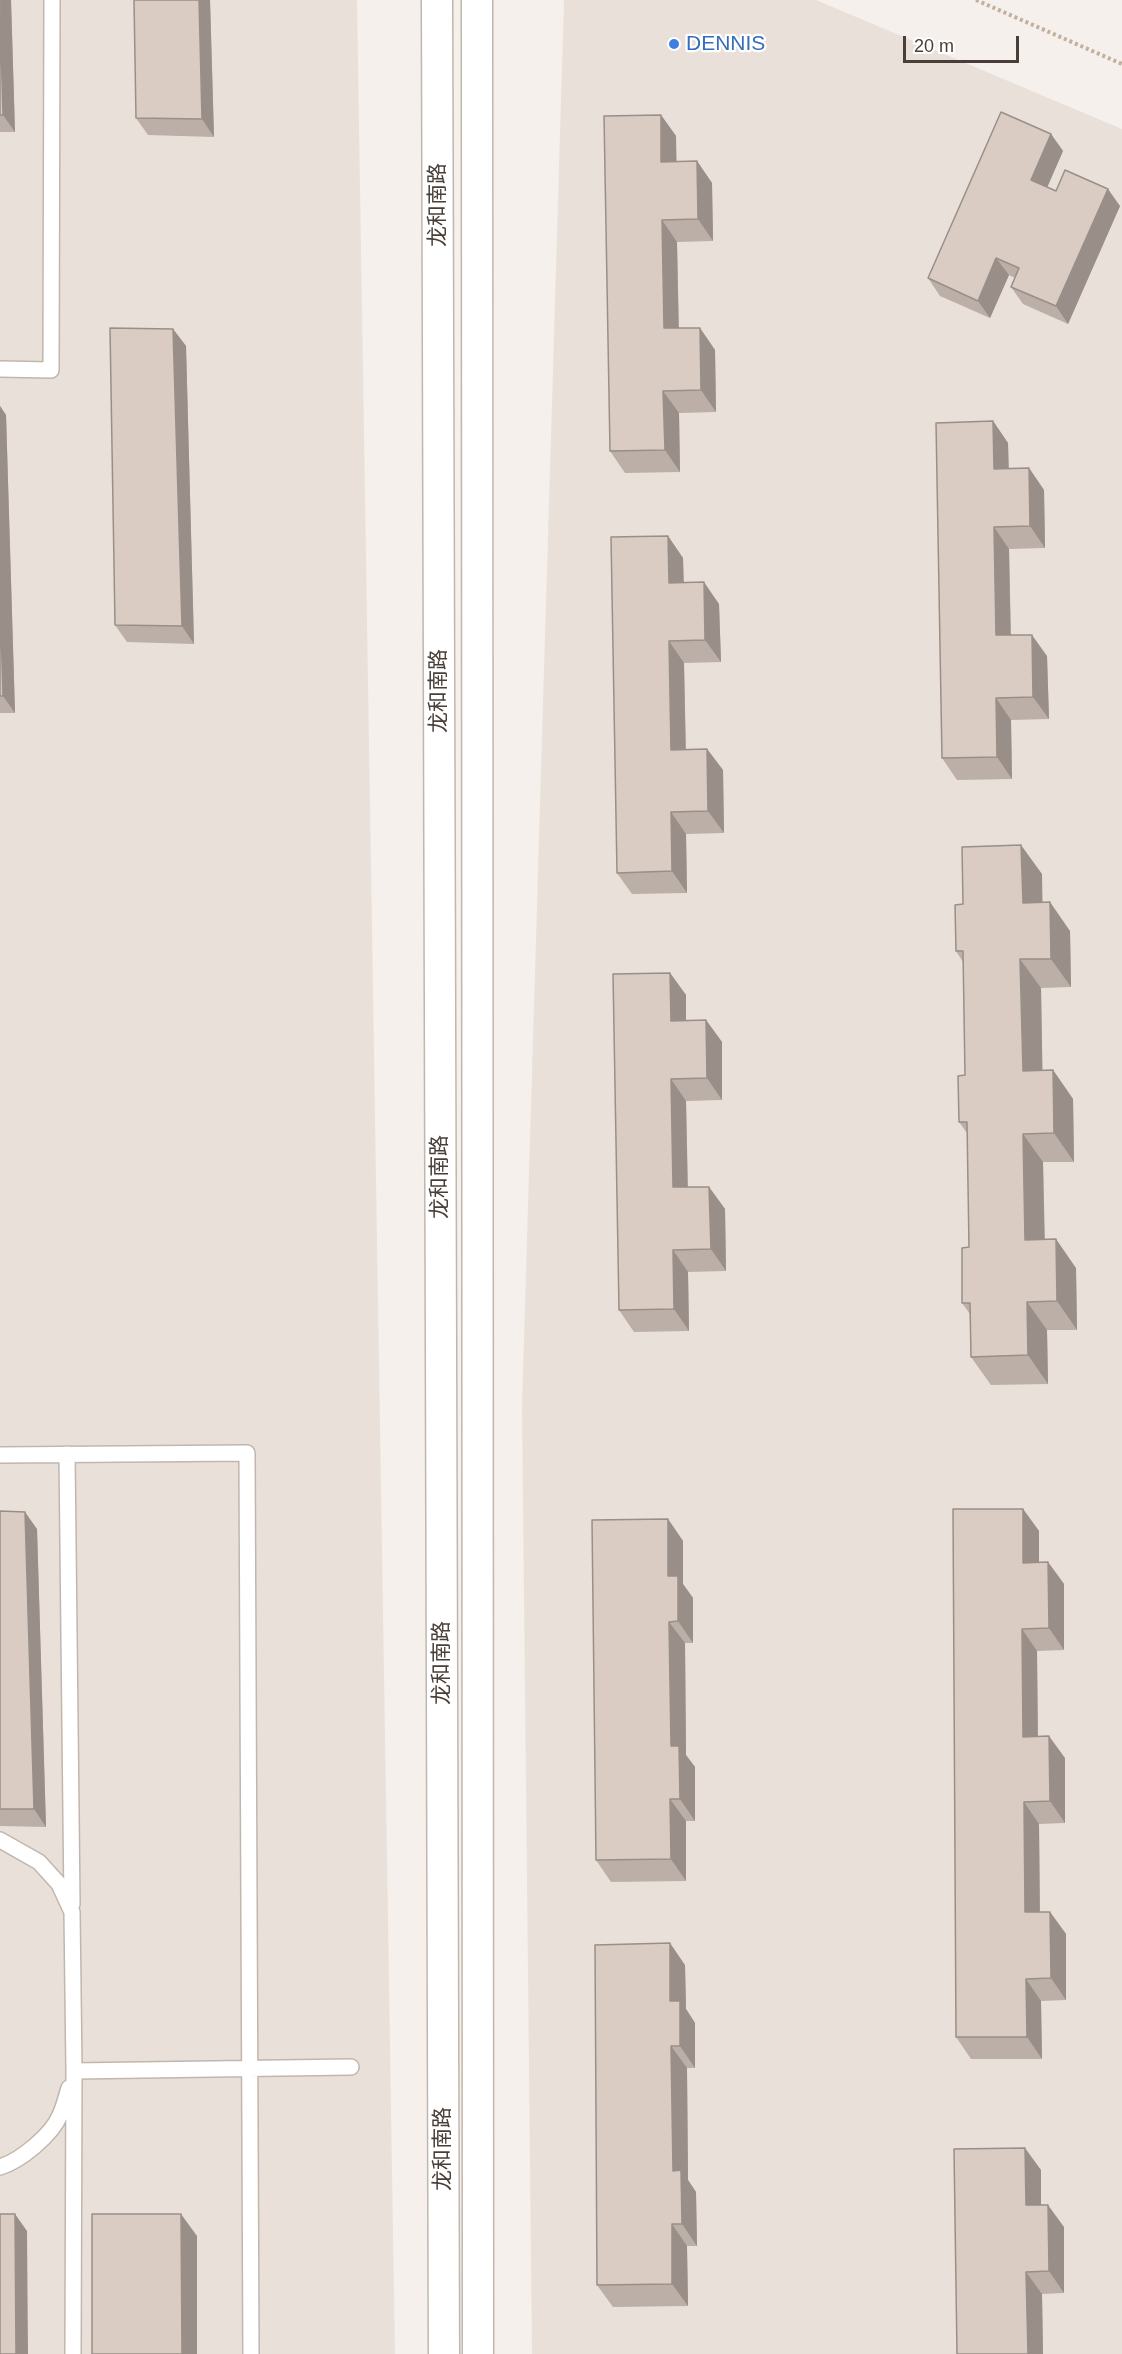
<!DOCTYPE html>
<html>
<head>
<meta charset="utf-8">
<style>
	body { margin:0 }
	#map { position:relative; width:1122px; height:2354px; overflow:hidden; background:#f5f0eb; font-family:Helvetica,sans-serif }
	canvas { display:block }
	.scale { position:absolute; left:903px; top:36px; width:116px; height:27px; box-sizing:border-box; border:3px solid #493f38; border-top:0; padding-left:8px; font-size:18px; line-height:21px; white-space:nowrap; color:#493f38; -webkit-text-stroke:4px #fff; paint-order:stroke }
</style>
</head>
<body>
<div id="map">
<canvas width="1122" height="2354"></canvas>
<div class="scale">20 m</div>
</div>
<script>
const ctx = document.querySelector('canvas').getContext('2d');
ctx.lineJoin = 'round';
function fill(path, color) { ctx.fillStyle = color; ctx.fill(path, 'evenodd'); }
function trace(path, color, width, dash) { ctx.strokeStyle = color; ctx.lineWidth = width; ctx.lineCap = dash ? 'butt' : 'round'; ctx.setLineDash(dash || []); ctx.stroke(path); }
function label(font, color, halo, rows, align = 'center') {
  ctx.font = font + ' Helvetica,"Noto Sans SC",sans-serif'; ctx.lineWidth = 4.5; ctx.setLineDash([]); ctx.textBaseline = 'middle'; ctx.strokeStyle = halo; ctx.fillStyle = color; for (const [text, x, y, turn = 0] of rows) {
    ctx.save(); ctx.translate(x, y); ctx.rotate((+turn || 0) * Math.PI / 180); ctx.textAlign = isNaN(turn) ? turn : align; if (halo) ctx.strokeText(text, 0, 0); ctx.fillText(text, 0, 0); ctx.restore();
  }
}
fill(new Path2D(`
	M0,0H357L395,2354H0Z
	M564,0H816L1122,129V2354H532L522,1407Z`), '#e9e1d9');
const service = new Path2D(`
	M0,369L51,370L52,0
	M67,1454L72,1904
	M0,1455L247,1453L251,2354
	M0,1840L39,1862L59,1884L72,1912L74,2071L351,2067
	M0,2167C20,2161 52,2135 60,2115C64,2107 66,2097 69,2088
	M73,2354L74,2071`);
const minor = new Path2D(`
	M437,0L444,2354
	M477,0L478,2354`);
trace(service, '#c1b6ad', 18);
trace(minor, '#c1b6ad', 33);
trace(new Path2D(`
	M976,0L1122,64`), '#c2af9e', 4, [3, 3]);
trace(service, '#fff', 15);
trace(minor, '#fff', 30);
fill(new Path2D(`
	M0,0H11L15,132H0Z
	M134,0H210L214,137L148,135L136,118Z
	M661,115L676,136V162L697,161L712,183L713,241L677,242L679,328H700L715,350L716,412L679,413L680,472L625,473L610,451Z
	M1051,134L1063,151L1047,187L1056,191L1120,206L1068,324L1023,304L1011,287L1015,278L1009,275L990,318L940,296L928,278Z
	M173,329L186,346L194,644L127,642L115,625Z
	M0,406L6,415L15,713H0Z
	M993,421L1008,443L1009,468H1029L1044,490L1045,548L1009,549L1011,635L1047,656L1049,719L1011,720L1012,779L957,780L942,758Z
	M668,536L683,558L684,583L719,604L721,662L684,663L686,749H707L723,770L724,833L686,834L687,893L632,894L617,873Z
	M1042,874V902L1070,931L1071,987L1041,988L1042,1071L1053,1070L1073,1099L1074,1162H1043L1045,1240L1076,1268L1077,1330H1047L1048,1384L991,1385L971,1357L970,1314L962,1303L969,1247L967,1133L959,1122L965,1075L963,962L956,951L963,904Z
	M670,973L686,995V1020H706L722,1042V1100L686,1101L688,1187H709L725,1209L726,1271L688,1272L689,1331L634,1332L619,1310Z
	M1023,1509L1039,1531V1562H1048L1064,1584V1650L1037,1651L1038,1736L1065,1758V1823L1039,1824L1040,1912H1050L1066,1934V2000L1041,2001L1042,2059H971L956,2037Z
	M0,1511L37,1529L46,1827L0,1826Z
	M668,1519L683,1541V1584L693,1598V1643H685L686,1755L695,1767V1821H686V1881L611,1882L596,1860Z
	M685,1965L686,2009L695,2023V2068H687L688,2180L696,2192L697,2246H687L688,2306L613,2307L597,2285Z
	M1041,2170V2205L1064,2227V2293L1042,2294L1043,2354H957Z`), '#bbafa8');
fill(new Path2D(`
	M0,0H11L15,132L3,115Z
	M199,0H210L214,137L202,119Z
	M661,115L676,136L677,184L661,162Z
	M1051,134L1063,151L1043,197L1031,180Z
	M697,161L712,183L713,241L698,219Z
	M1108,189L1120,206L1068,324L1056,306Z
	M662,220L677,242L679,350L664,328Z
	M996,258L1009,275L990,318L978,301Z
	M700,328L715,350L716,412L701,390Z
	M173,329L186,346L194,644L182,626Z
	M663,391L679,413L680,472L665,450Z
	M0,406L6,415L15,713L3,696L0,595Z
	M993,421L1008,443L1009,491L994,469Z
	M1029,468L1044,490L1045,548L1030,526Z
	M994,527L1009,549L1011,657L996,635Z
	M668,536L683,558L684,605L669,583Z
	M704,582L719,604L721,662L705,640Z
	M1032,635L1047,656L1049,719L1033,697Z
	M669,641L684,663L686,772L671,750Z
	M996,698L1011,720L1012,779L997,757Z
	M707,749L723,770L724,833L708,811Z
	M671,812L686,834L687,893L672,871Z
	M1021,845L1042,874L1043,932L1023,903Z
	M1050,902L1070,931L1071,987L1051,959Z
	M1020,959L1041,988L1043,1100L1023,1071Z
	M670,973L686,995V1043L671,1021Z
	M706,1020L722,1042V1100L707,1078Z
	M1053,1070L1073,1099L1074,1162L1054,1133Z
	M671,1079L686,1101L688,1209L673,1187Z
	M1023,1134L1043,1162L1045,1269L1025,1240Z
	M709,1187L725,1209L726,1271L711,1249Z
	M1056,1239L1076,1268L1077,1330L1057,1301Z
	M673,1250L688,1272L689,1331L674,1309Z
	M1027,1302L1047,1330L1048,1384L1028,1355Z
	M1023,1509L1039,1531V1585L1023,1563Z
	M25,1512L37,1529L46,1827L34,1809Z
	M668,1519L683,1541V1584L693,1598V1643L678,1621L668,1576Z
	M1048,1562L1064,1584V1650L1049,1628Z
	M669,1622L685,1643L686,1755L695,1767V1821L680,1799L671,1746Z
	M1022,1629L1037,1651L1038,1758L1023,1737Z
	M1049,1736L1065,1758V1823L1050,1801Z
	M670,1799L686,1821V1881L671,1859Z
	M1024,1802L1039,1824L1040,1934L1025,1912Z
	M1050,1912L1066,1934V2000L1051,1978Z
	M670,1943L685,1965L686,2009L695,2023V2068L680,2046L670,2001Z
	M1026,1979L1041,2001L1042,2059L1027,2037Z
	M671,2046L687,2068L688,2180L696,2192L697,2246L682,2224L673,2171Z
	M1025,2148L1041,2170V2227L1026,2205Z
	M1048,2205L1064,2227V2293L1049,2271Z
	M15,2214L27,2231L28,2354H16Z
	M181,2214L197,2236V2354H182Z
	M672,2224L687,2246L688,2306L672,2284Z
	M1026,2272L1042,2294L1043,2354H1028Z`), '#998f88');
const building = new Path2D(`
	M134,0H199L202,119L136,118Z
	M0,10L3,115H0Z
	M1001,112L1051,134L1031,180L1056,191L1065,170L1108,189L1056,306L1011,287L1019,268L996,258L978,301L928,278Z
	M661,115V162L697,161L698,219L662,220L664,328H700L701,390L663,391L665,450L610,451L604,116Z
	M110,328L173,329L182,626L115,625Z
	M993,421L994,469L1029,468L1030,526L994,527L996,635H1032L1033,697L996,698L997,757L942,758L936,423Z
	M668,536L669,583L704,582L705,640L669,641L671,750L707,749L708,811L671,812L672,871L617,873L611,537Z
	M0,595L3,696H0Z
	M1021,845L1023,903L1050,902L1051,959H1020L1023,1071L1053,1070L1054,1133L1023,1134L1025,1240L1056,1239L1057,1301L1027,1302L1028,1355L971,1357L970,1303H962V1248L969,1247L967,1122H959L958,1076L965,1075L963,951H956L955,905L963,904L962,847Z
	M670,973L671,1021L706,1020L707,1078L671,1079L673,1187H709L711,1249L673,1250L674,1309L619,1310L613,974Z
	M953,1509H1023V1563L1048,1562L1049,1628L1022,1629L1023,1737L1049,1736L1050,1801L1024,1802L1025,1912H1050L1051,1978L1026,1979L1027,2037H956Z
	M0,1511L25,1512L34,1809H0Z
	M668,1519V1576H678V1621L669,1622L671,1746H679L680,1799H670L671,1859L596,1860L592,1520Z
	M670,1943V2001H680V2046H671L673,2171L681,2170L682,2224H672V2284L597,2285L595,1945Z
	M1025,2148L1026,2205H1048L1049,2271L1026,2272L1028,2354H957L954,2149Z
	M0,2214H15L16,2354H0Z
	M92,2214H181L182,2354H92Z`);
fill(building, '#daccc3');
trace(building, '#998f88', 1.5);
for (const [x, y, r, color] of [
	[674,44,6,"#3f7fe0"]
]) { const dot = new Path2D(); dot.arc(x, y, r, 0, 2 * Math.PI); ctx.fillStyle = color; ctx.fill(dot); trace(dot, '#fff', 2); }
label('21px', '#366cbe', '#fff', [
	["DENNIS",686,44]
], 'left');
label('21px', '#493f38', '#fff', [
	["龙和南路",438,205,-90],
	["龙和南路",439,691,-90],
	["龙和南路",440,1177,-90],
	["龙和南路",442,1663,-90],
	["龙和南路",443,2149,-90]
]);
</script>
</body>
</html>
